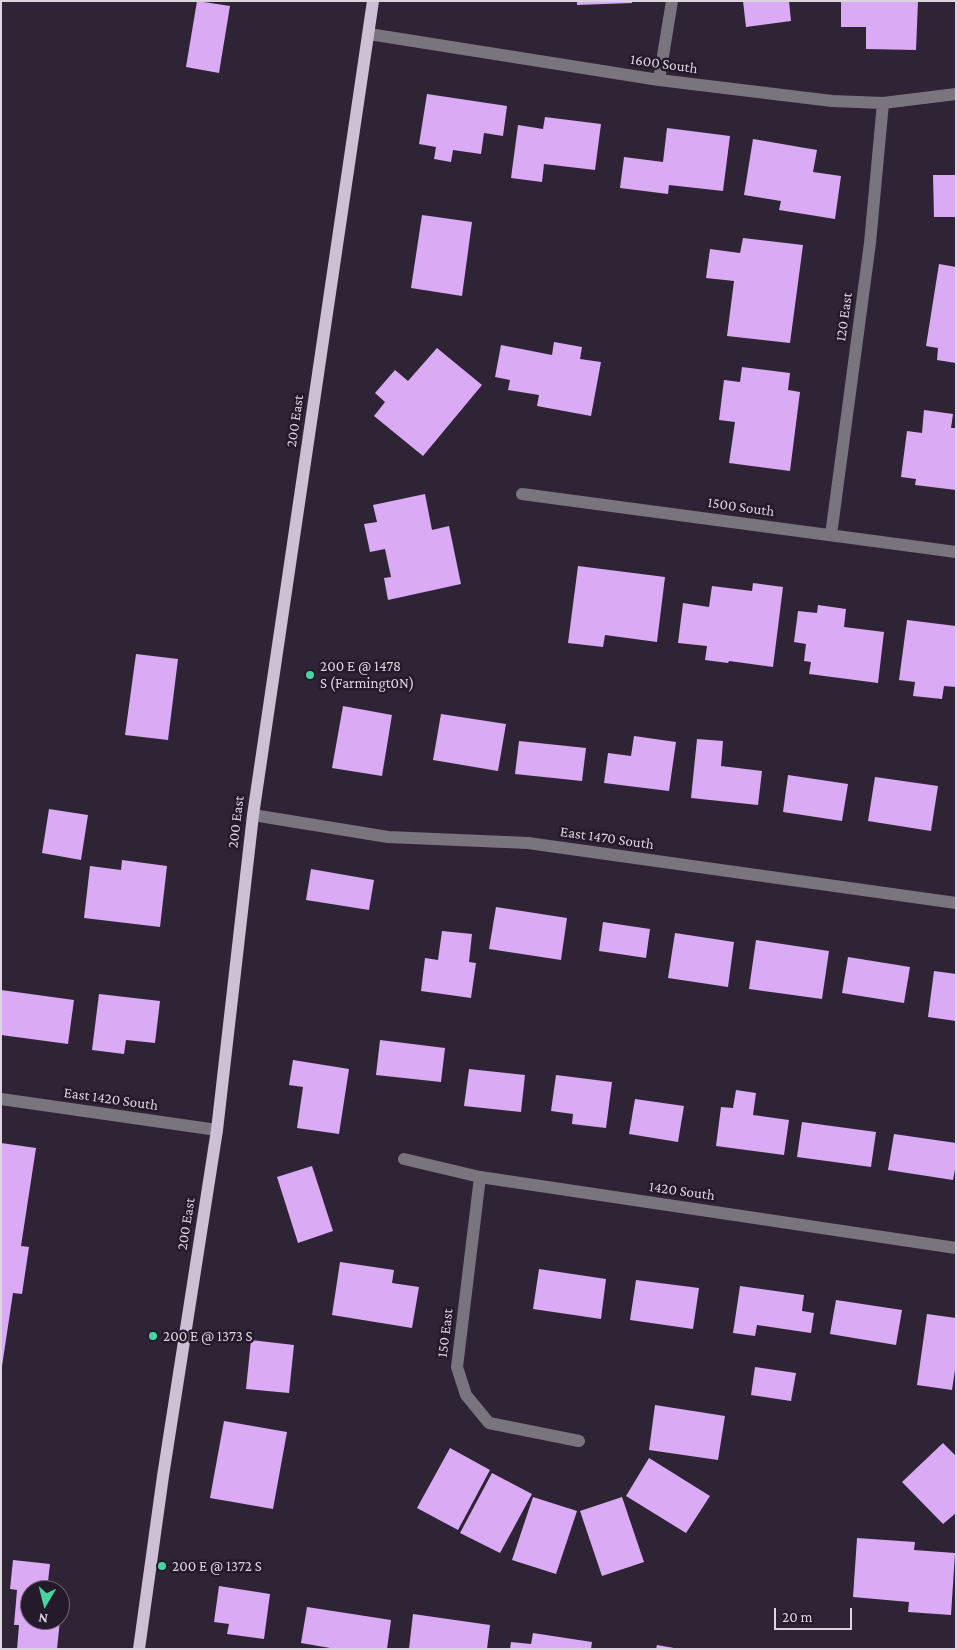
<!DOCTYPE html>
<html>
<head>
<meta charset="utf-8">
<style>
	body { margin:0 }
	#map { position:relative; width:957px; height:1650px; overflow:hidden; background:#2f2435; font-family:"Crimson Pro",serif }
	canvas { display:block }
	.frame { position:absolute; inset:0; border:2px solid #dcd5e0; pointer-events:none }
	.north { position:absolute; left:20px; top:1580px; width:50px; height:50px; box-sizing:border-box; background:#251a2b; border:1px solid #6e6573; border-radius:50%; rotate:188deg; font-size:14px; font-weight:700; line-height:20px; text-align:center; color:#dcd5e0 }
	.north::after { content:''; display:block; margin:auto; width:18px; height:22px; background:#47d49e; clip-path:polygon(50% 0,100% 100%,50% 72%,0 100%) }
	.scale { position:absolute; left:774px; top:1608px; width:78px; height:22px; box-sizing:border-box; border:2px solid #dcd5e0; border-top:0; padding-left:6px; font-size:15px; line-height:18px; white-space:nowrap; color:#dcd5e0; -webkit-text-stroke:4px #251a2b; paint-order:stroke }
</style>
</head>
<body>
<div id="map">
<canvas width="957" height="1650"></canvas>
<div class="frame"></div>
<div class="north">N</div>
<div class="scale">20 m</div>
</div>
<script>
const ctx = document.querySelector('canvas').getContext('2d');
ctx.lineJoin = 'round';
function fill(path, color) { ctx.fillStyle = color; ctx.fill(path, 'evenodd'); }
function trace(path, color, width, dash) { ctx.strokeStyle = color; ctx.lineWidth = width; ctx.lineCap = dash ? 'butt' : 'round'; ctx.setLineDash(dash || []); ctx.stroke(path); }
function label(font, color, halo, rows, align = 'center') {
  ctx.font = font + ' "Crimson Pro",serif'; ctx.lineWidth = 5; ctx.setLineDash([]); ctx.textBaseline = 'middle'; ctx.strokeStyle = halo; ctx.fillStyle = color; for (const [text, x, y, turn = 0] of rows) {
    ctx.save(); ctx.translate(x, y); ctx.rotate((+turn || 0) * Math.PI / 180); ctx.textAlign = isNaN(turn) ? turn : align; if (halo) ctx.strokeText(text, 0, 0); ctx.fillText(text, 0, 0); ctx.restore();
  }
}
fill(new Path2D(`
	M197,1L230,6L219,73L186,67Z
	M577,1H632V3L577,5Z
	M743,1H789L791,21L746,27Z
	M841,1H918L916,50L866,49V27H841Z
	M427,94L507,106L503,136L484,133L481,154L453,150L451,162L434,159L436,147L419,144Z
	M545,117L601,124L595,170L544,164L542,182L511,178L518,125L543,129Z
	M667,128L730,136L723,191L669,185L668,194L620,188L624,157L663,162Z
	M753,139L817,150L813,172L841,176L835,219L779,210L781,201L744,195Z
	M933,175H956V217H934Z
	M422,215L472,222L462,296L411,288Z
	M743,238L803,245L790,343L727,336L734,281L706,278L710,249L740,253Z
	M939,264L956,267V363L937,360L938,348L926,346Z
	M554,342L582,347L580,359L601,362L591,416L537,406L539,395L508,390L510,380L495,377L501,345L552,355Z
	M437,348L482,385L423,456L374,416L385,402L375,393L395,370L408,381Z
	M742,367L790,373L788,390L800,392L790,471L729,463L735,422L719,420L724,380L740,382Z
	M924,410L953,414L951,428H956V490L915,485L916,479L901,477L907,431L922,433Z
	M425,494L432,530L449,526L461,584L388,600L384,578L391,577L385,549L370,552L364,524L377,522L373,505Z
	M578,566L665,577L657,642L605,635L603,647L568,643Z
	M753,583L783,587L773,667L729,661L728,663L705,660L707,646L678,643L683,603L709,607L712,586L752,591Z
	M818,605L846,609L844,627L884,632L878,683L809,674L811,662L804,661L806,644L794,642L798,611L817,613Z
	M907,620L956,626V687L944,686L942,699L913,696L915,682L899,680Z
	M136,654L178,659L168,740L125,735Z
	M343,706L392,715L382,776L332,768Z
	M441,714L506,724L498,771L433,760Z
	M634,736L676,742L669,791L604,783L608,753L631,756Z
	M697,739L723,741L721,766L762,771L758,805L691,798Z
	M519,741L586,748L582,781L515,774Z
	M788,775L848,784L842,821L783,812Z
	M875,777L938,786L931,831L868,821Z
	M49,809L88,815L81,860L42,853Z
	M122,860L167,866L160,927L84,918L90,866L121,870Z
	M311,869L374,880L369,910L306,900Z
	M496,907L567,918L561,960L489,949Z
	M603,922L650,929L646,958L599,951Z
	M442,931L472,934L469,962L476,963L471,998L421,991L425,958L438,960Z
	M675,933L734,942L728,987L668,978Z
	M756,940L829,951L822,999L749,989Z
	M848,957L910,967L904,1003L842,993Z
	M934,971L956,974V1021L928,1017Z
	M1,990L74,1000L68,1044L1,1035Z
	M99,994L160,1001L155,1043L126,1040L124,1054L92,1050Z
	M380,1040L445,1048L441,1082L376,1075Z
	M293,1060L349,1069L339,1134L297,1128L303,1087L289,1085Z
	M469,1069L525,1075L521,1112L464,1106Z
	M556,1075L612,1082L606,1128L572,1124L573,1114L551,1111Z
	M736,1090L756,1093L753,1115L789,1120L784,1155L716,1146L721,1107L733,1108Z
	M635,1099L684,1106L678,1142L629,1134Z
	M802,1122L876,1132L871,1167L797,1157Z
	M894,1134L956,1143V1164L953,1180L888,1170Z
	M1,1143L36,1148L21,1246L29,1247L22,1294L13,1293L2,1366Z
	M312,1166L333,1231L298,1243L277,1177Z
	M340,1262L394,1270L392,1283L419,1287L412,1328L332,1315Z
	M539,1269L606,1279L601,1319L533,1309Z
	M636,1280L699,1288L693,1329L630,1320Z
	M740,1286L804,1295L802,1311L814,1313L811,1333L757,1325L755,1336L733,1333Z
	M836,1300L902,1310L896,1345L830,1334Z
	M927,1314L956,1318V1363L952,1390L917,1385Z
	M251,1340L294,1345L289,1393L246,1389Z
	M755,1367L796,1373L791,1401L751,1395Z
	M655,1405L725,1416L718,1460L649,1450Z
	M224,1421L287,1432L273,1509L210,1498Z
	M943,1443L956,1456V1513L943,1524L902,1482Z
	M450,1448L490,1470L458,1530L417,1508Z
	M649,1458L710,1496L686,1533L626,1496Z
	M492,1473L532,1494L500,1553L460,1533Z
	M533,1497L577,1511L556,1574L512,1560Z
	M622,1497L644,1562L602,1576L580,1511Z
	M857,1538L915,1542L914,1550L955,1553L951,1615L908,1612L909,1602L853,1597Z
	M13,1560L50,1564L47,1590H30V1620H60L57,1649H17L19,1625H14L17,1590L10,1589Z
	M219,1586L270,1594L264,1639L227,1634L229,1624L214,1622Z
	M307,1607L391,1620L387,1649H336L301,1643Z
	M413,1614L490,1625L487,1649H409Z
	M533,1633L592,1642L591,1649H510L511,1642L531,1644Z
	M657,1645L674,1648V1649H656Z`), '#dbaaf4');
trace(new Path2D(`
	M369,34L659,80L832,101L883,103L956,94
	M659,80L672,1
	M522,494L956,552
	M831,535L870,243L883,103
	M253,815L388,837L528,843L956,903
	M1,1099L217,1130
	M404,1159L480,1177L956,1248
	M480,1177L457,1367L466,1395L489,1423L579,1441`), '#7a747e', 12);
trace(new Path2D(`
	M139,1649L163,1476L217,1130L253,815L373,1`), '#cdc0d4', 12);
for (const [x, y, r, color] of [
	[310,675,5,"#47d49e"],
	[153,1336,5,"#47d49e"],
	[162,1566,5,"#47d49e"]
]) { const dot = new Path2D(); dot.arc(x, y, r, 0, 2 * Math.PI); ctx.fillStyle = color; ctx.fill(dot); trace(dot, '#251a2b', 2); }
label('15px', '#dcd5e0', '#251a2b', [
	["1600 South",664,64,8],
	["120 East",844,317,-82],
	["200 East",295,421,-82],
	["1500 South",741,507,8],
	["200 East",236,822,-83],
	["East 1470 South",607,838,8],
	["East 1420 South",111,1099,8],
	["1420 South",682,1191,8],
	["200 East",186,1224,-81],
	["150 East",445,1333,-83]
]);
label('15px', '#dcd5e0', '#251a2b', [
	["200 E @ 1478",320,666],
	["S (Farmingt0N)",320,683],
	["200 E @ 1373 S",163,1336],
	["200 E @ 1372 S",172,1566]
], 'left');
</script>
</body>
</html>
